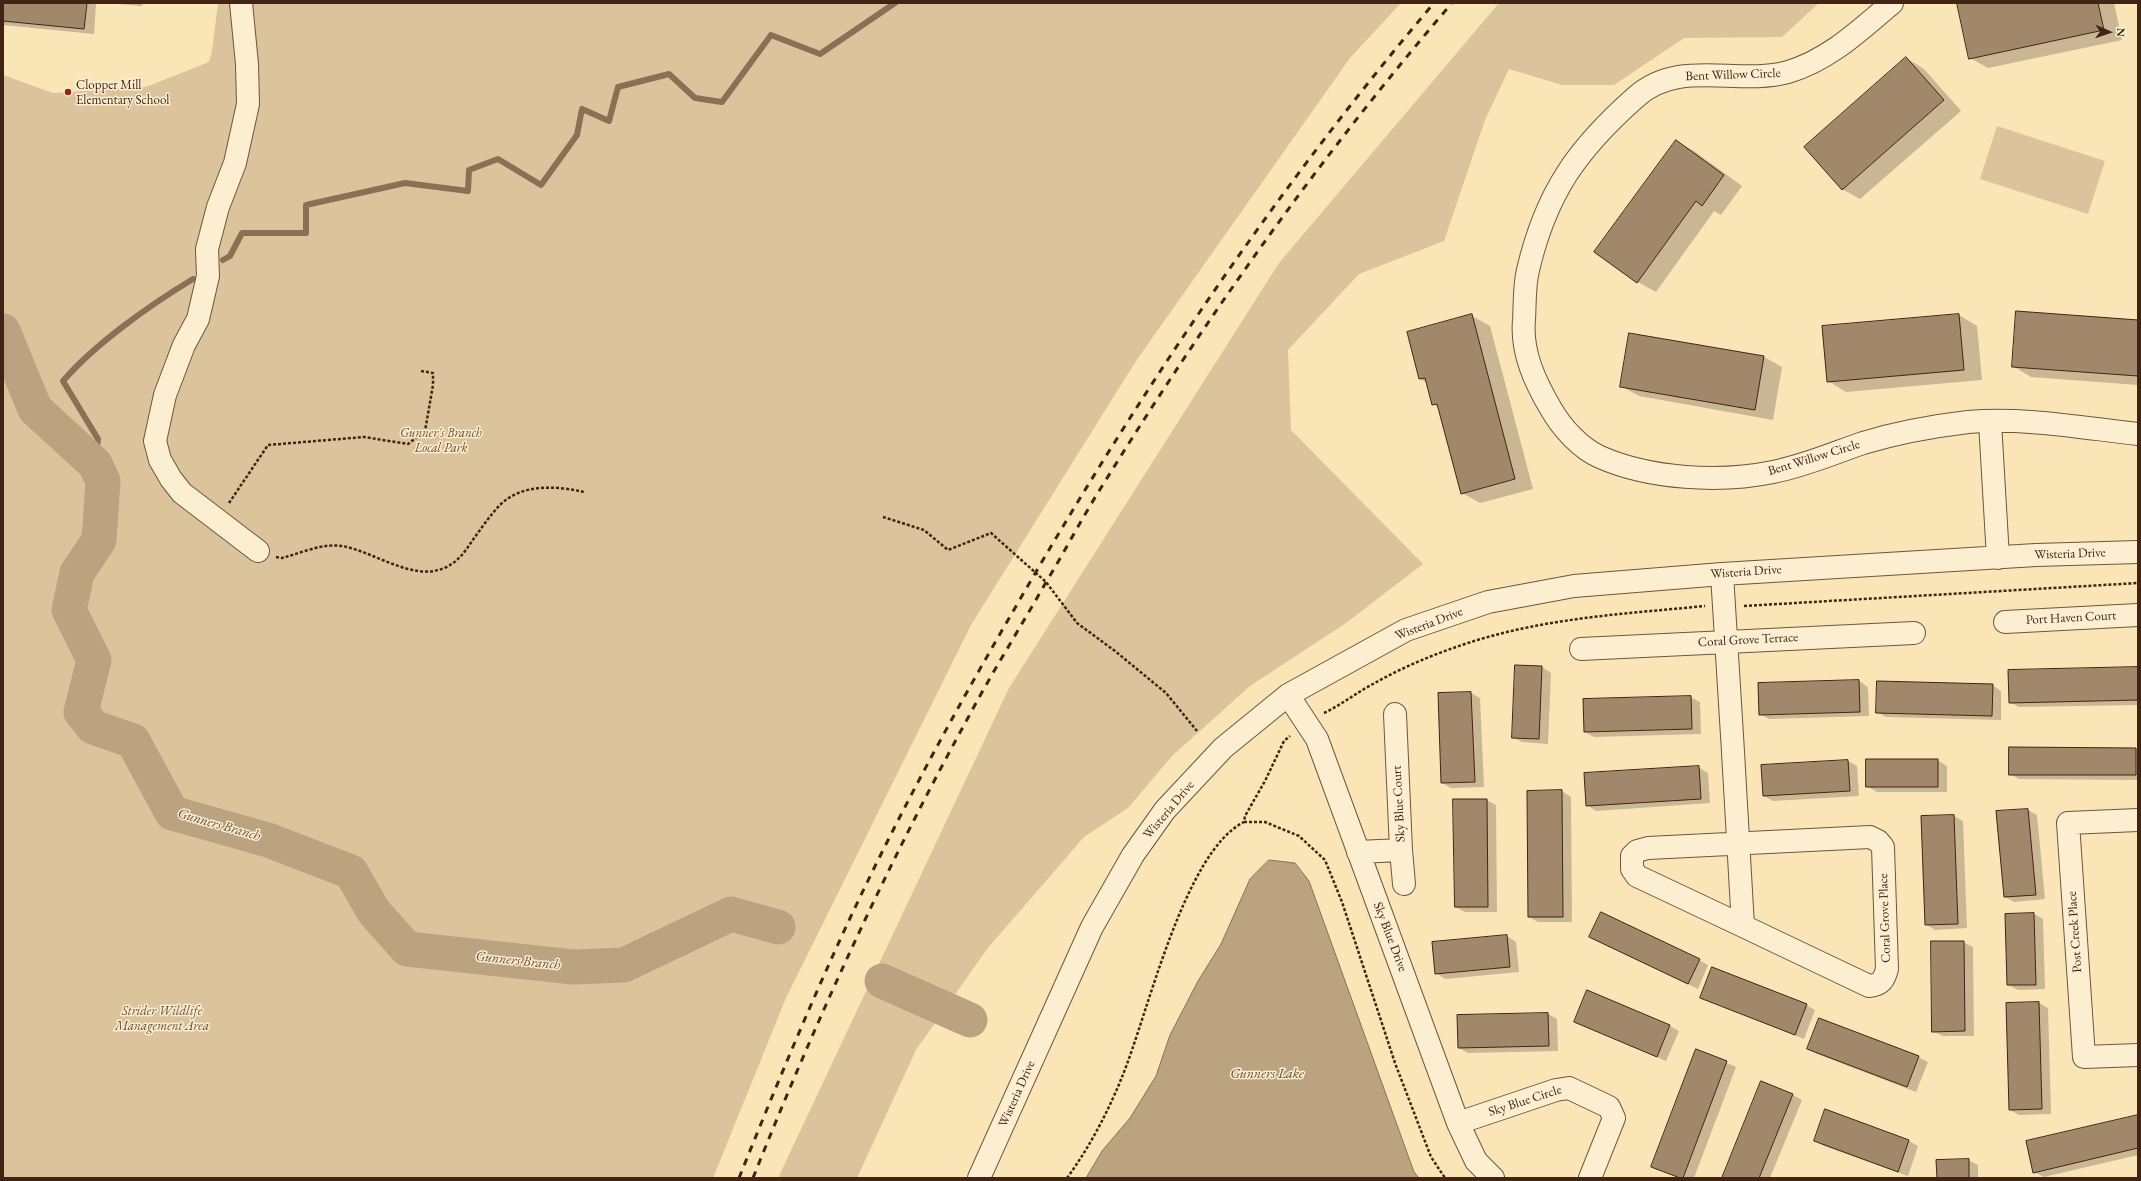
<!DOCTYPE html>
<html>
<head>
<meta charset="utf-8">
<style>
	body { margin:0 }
	#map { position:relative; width:2141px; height:1181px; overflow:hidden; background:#fae5b7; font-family:"EB Garamond",serif }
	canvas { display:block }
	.frame { position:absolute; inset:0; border:4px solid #422316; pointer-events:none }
	.north { position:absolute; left:2089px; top:12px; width:40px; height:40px; -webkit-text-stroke:3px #fceed0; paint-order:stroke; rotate:92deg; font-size:11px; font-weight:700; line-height:16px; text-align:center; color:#422316 }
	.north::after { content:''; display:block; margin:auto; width:14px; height:18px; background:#422316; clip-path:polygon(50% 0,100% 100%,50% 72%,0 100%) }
</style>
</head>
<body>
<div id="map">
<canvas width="2141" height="1181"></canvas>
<div class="frame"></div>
<div class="north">N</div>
</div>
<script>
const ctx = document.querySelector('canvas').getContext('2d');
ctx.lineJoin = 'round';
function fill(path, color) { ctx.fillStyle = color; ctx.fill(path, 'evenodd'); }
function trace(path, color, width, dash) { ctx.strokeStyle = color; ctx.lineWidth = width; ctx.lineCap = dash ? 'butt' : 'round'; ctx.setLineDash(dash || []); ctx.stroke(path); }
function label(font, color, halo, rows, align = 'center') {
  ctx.font = font + ' "EB Garamond",serif'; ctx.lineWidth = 3; ctx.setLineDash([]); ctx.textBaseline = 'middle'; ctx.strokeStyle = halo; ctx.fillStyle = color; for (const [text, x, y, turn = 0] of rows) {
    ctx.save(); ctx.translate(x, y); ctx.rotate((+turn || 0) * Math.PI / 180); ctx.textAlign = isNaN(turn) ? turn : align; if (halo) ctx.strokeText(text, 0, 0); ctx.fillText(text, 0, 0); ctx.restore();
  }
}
fill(new Path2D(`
	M218,3H1401L1350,58L1136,361L971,625L786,998L713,1178H3V75L53,93L146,87L209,62L212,51Z
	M1499,3H1819L1782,37L1684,38L1614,85H1562L1509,69L1485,120L1444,241L1359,274L1288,350L1291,430L1423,564L1346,623L1250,686L1172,756L1128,808L1084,837L987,949L916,1050L857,1178H778L1009,688L1279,263Z
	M1997,126L2105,161L2088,214L1980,179Z`), '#dbc49c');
const water = new Path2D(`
	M1269,860L1295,863L1309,881L1414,1172L1419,1178H1086L1102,1151L1130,1118L1156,1076L1170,1035L1198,981L1221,944L1250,879Z`);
fill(water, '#bba380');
trace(water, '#8b7056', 1);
fill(new Path2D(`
	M3,3H96L94,34L3,25Z
	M108,3H142V6Z
	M1962,3H2114L2122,40L1988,68L1970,58Z
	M1906,58L1924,69L1961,111L1860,199L1842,189Z
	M1676,141L1694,151L1742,186L1721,215L1714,211L1656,292L1638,282L1596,252Z
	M1959,315L1977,326L1982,380L1846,392L1828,381L1823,327Z
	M1472,316L1490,326L1533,489L1480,503L1462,493L1439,408L1433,404L1427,383L1420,379Z
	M2138,321V385L2031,377L2013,366Z
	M1630,334L1764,357L1782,367L1773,420L1639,396L1621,386Z
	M1516,666L1542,667L1551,673L1548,744L1522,742L1513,737Z
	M2138,668V705L2019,707L2010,702Z
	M1859,681L1868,687L1869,716L1769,719L1760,714L1759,684Z
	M1992,685L2001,691V720L1886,717L1877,712Z
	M1471,693L1480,698L1484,787L1451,788L1442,783L1439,694Z
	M1690,697L1700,702L1701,734L1594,737L1585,732Z
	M2136,749L2138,750V780L2019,779L2010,774Z
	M1937,760L1947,766V792H1877L1867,786Z
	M1848,761L1857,766L1859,796L1773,801L1764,796L1762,766Z
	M1698,767L1708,773L1710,803L1596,811L1587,805Z
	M1562,791L1571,797L1572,922H1538L1529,917Z
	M1486,800L1496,805L1497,912H1465L1455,907Z
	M2028,810L2037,815L2045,899L2014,902L2005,897Z
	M1954,816L1963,821L1967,928L1935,930L1926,924Z
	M2034,914L2043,919L2045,989L2018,990L2008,985L2006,915Z
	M1507,936L1516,942L1519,972L1445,979L1436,973Z
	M1599,942L1699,960L1708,965L1698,989Z
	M1963,942L1973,947L1974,1036H1943L1933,1031Z
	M1701,997L1806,1005L1815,1010L1804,1039Z
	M2039,1003L2048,1008L2051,1114L2019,1115L2010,1110Z
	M1548,1014L1557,1019L1558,1051L1468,1053L1459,1048Z
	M1576,1022L1670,1026L1679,1031L1666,1061Z
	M1808,1049L1918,1057L1928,1062L1916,1092L1817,1054Z
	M1697,1050L1736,1067L1694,1178H1683L1661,1169V1171L1653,1166Z
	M1793,1095L1802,1100L1770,1178H1723Z
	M1826,1111L1909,1141L1918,1146L1908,1176L1824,1146L1815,1141Z
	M2138,1116V1155L2044,1177L2034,1172Z
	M1968,1160L1978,1165V1178H1938Z`), '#0003');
trace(new Path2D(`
	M223,260L230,256L242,233H306V205L405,183L468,191L469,170L498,159L541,185L577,135L582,109L609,121L618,87L669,74L695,98L722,102L771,35L820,54L895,3
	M95,464L98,439L63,381C96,343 150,305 193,279`), '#8b7056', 6);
trace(new Path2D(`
	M3,331L35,409L95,464L103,481L99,540L77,573L69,610L94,660L81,712L93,727L133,741L172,813L268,840L351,872L374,912L407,949L573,967L624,965L731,914L778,927
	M882,981L970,1020`), '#bba380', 35);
const building = new Path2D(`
	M3,3H87L84,29L3,21Z
	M1957,3H2098L2104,30L1969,59Z
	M1906,57L1944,100L1842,190L1804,147Z
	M1676,140L1724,175L1702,206L1696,201L1637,283L1594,252Z
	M2016,311L2138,320V376L2012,367Z
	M1472,314L1515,479L1461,494L1437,404L1432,405L1425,378L1419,379L1407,332Z
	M1959,314L1964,370L1827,382L1822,326Z
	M1629,333L1764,356L1755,410L1620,387Z
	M1515,665L1542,666L1539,739L1512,738Z
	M2138,667V700L2009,703L2008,670Z
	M1859,680L1860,712L1759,715L1758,683Z
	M1877,681L1993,684L1992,716L1876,713Z
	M1471,692L1475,782L1441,783L1438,693Z
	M1691,696L1692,729L1584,732L1583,699Z
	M2009,747L2136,748V775H2009Z
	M1866,759H1938V787H1866Z
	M1848,760L1850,791L1763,796L1761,765Z
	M1699,766L1701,799L1586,806L1584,773Z
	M1562,790L1563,917H1528L1527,791Z
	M1453,799H1487L1488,907H1455Z
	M2028,809L2036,895L2004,897L1996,811Z
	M1954,815L1958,924L1925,925L1921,816Z
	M1601,912L1700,959L1688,984L1589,937Z
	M2034,913L2036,985H2007L2005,914Z
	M1507,935L1510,967L1435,974L1432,942Z
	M1931,941H1964L1965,1031L1932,1032Z
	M1712,967L1807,1004L1795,1035L1700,998Z
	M1587,990L1670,1025L1657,1057L1574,1022Z
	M2039,1002L2042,1109L2009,1110L2006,1003Z
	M1548,1013L1549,1046L1458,1048L1457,1015Z
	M1819,1018L1919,1056L1907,1087L1807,1049Z
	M1696,1049L1727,1061L1683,1178H1680L1651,1167Z
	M1761,1081L1793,1094L1759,1178H1722Z
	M1825,1109L1909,1140L1898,1172L1814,1141Z
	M2138,1115V1148L2033,1173L2026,1141Z
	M1969,1159V1178H1937L1936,1160Z`);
fill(building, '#a2886a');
trace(building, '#422316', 1);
const minor = new Path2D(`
	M241,3L247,64L248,104L235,163L218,207L207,249L208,276L198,319L184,345L165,395L155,441L160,460L171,479L182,493L258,551
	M1892,3C1860,30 1829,60 1788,72C1737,86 1679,58 1636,97C1577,149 1546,193 1528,270C1524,286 1525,304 1524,320C1521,352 1535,382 1551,409C1562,428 1580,448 1600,457C1650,479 1720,483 1773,472C1804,466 1834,453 1863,443C1896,433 1934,426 1968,422C2024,417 2083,428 2138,434
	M1990,422L1998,558
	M1722,574C1730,691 1736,809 1743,926L1869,986C1881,985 1884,980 1887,969L1883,847L1878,841L1870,837L1648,848L1637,851L1632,856V869L1637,876L1743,926
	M2005,622L2138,615
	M1581,649L1914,633
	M1288,695L1317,739L1458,1123L1476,1161L1493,1178
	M2138,820L2068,823L2084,1057L2138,1055
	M1401,850L1404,884
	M1358,852L1401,850L1395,714
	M1458,1123L1556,1090L1569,1088L1609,1107L1614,1118L1590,1178
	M979,1178L1092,927L1133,855L1165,810L1223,748L1288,695L1406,630L1488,602L1574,586L1722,574L2036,555L2138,552`);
trace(minor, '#70543e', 24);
trace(new Path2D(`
	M229,503L268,445L364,437L408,444L425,431L433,385V373L421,371
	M883,517L924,530L948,550L991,533L1046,582L1077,623L1115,651L1166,693L1197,731
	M276,557L282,558C301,553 322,543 342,546C373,551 413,582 444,568C457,563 465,552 472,541C481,529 490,515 500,505C522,483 557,486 584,492
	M1744,606L2138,583
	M1324,713C1341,705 1356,693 1373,684C1401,668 1432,655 1462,645C1541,618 1623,614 1705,606
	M1244,822H1265L1299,836L1325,860L1342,902L1395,1063L1431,1157L1445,1178
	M1067,1178C1089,1148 1108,1112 1122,1077C1148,1014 1184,852 1244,822L1245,816L1265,781L1284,741L1290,736`), '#422316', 2.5, [3, 2]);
trace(minor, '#fceed0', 22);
trace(new Path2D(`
	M739,1178C768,1106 798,1033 830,962C884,841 948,723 1015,608C1137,396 1275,190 1434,3
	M753,1178C816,1020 887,865 969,716C993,671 1020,628 1045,584C1065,551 1083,516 1104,483C1208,315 1323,153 1452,3`), '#422316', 3, [7, 7]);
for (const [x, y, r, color] of [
	[68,92,4,"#8f2418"]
]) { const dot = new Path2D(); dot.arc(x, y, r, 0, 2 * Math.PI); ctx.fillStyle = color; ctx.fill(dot); trace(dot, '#fceed0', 1.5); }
label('13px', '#422316', '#fceed0', [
	["Bent Willow Circle",1733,75,-2],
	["Bent Willow Circle",1814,458,-17],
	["Wisteria Drive",2070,554,-2],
	["Wisteria Drive",1746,572,-4],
	["Port Haven Court",2071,618,-3],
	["Wisteria Drive",1429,624,-21],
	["Coral Grove Terrace",1748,640,-3],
	["Sky Blue Court",1399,804,-93],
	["Wisteria Drive",1169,810,-50],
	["Coral Grove Place",1885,918,-92],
	["Post Creek Place",2075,932,-94],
	["Sky Blue Drive",1390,937,69],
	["Wisteria Drive",1017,1094,-66],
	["Sky Blue Circle",1525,1101,-18]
]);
label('13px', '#422316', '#fceed0', [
	["Clopper Mill",76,85],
	["Elementary School",76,100]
], 'left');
label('italic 13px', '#684b38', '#fceed0', [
	["Gunner's Branch",441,433],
	["Local Park",441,448],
	["Strider Wildlife",162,1011],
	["Management Area",162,1026]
]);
label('italic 14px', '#664936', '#fceed0', [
	["Gunners Branch",219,825,16],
	["Gunners Branch",518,961,6],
	["Gunners Lake",1267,1074]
]);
</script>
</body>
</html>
